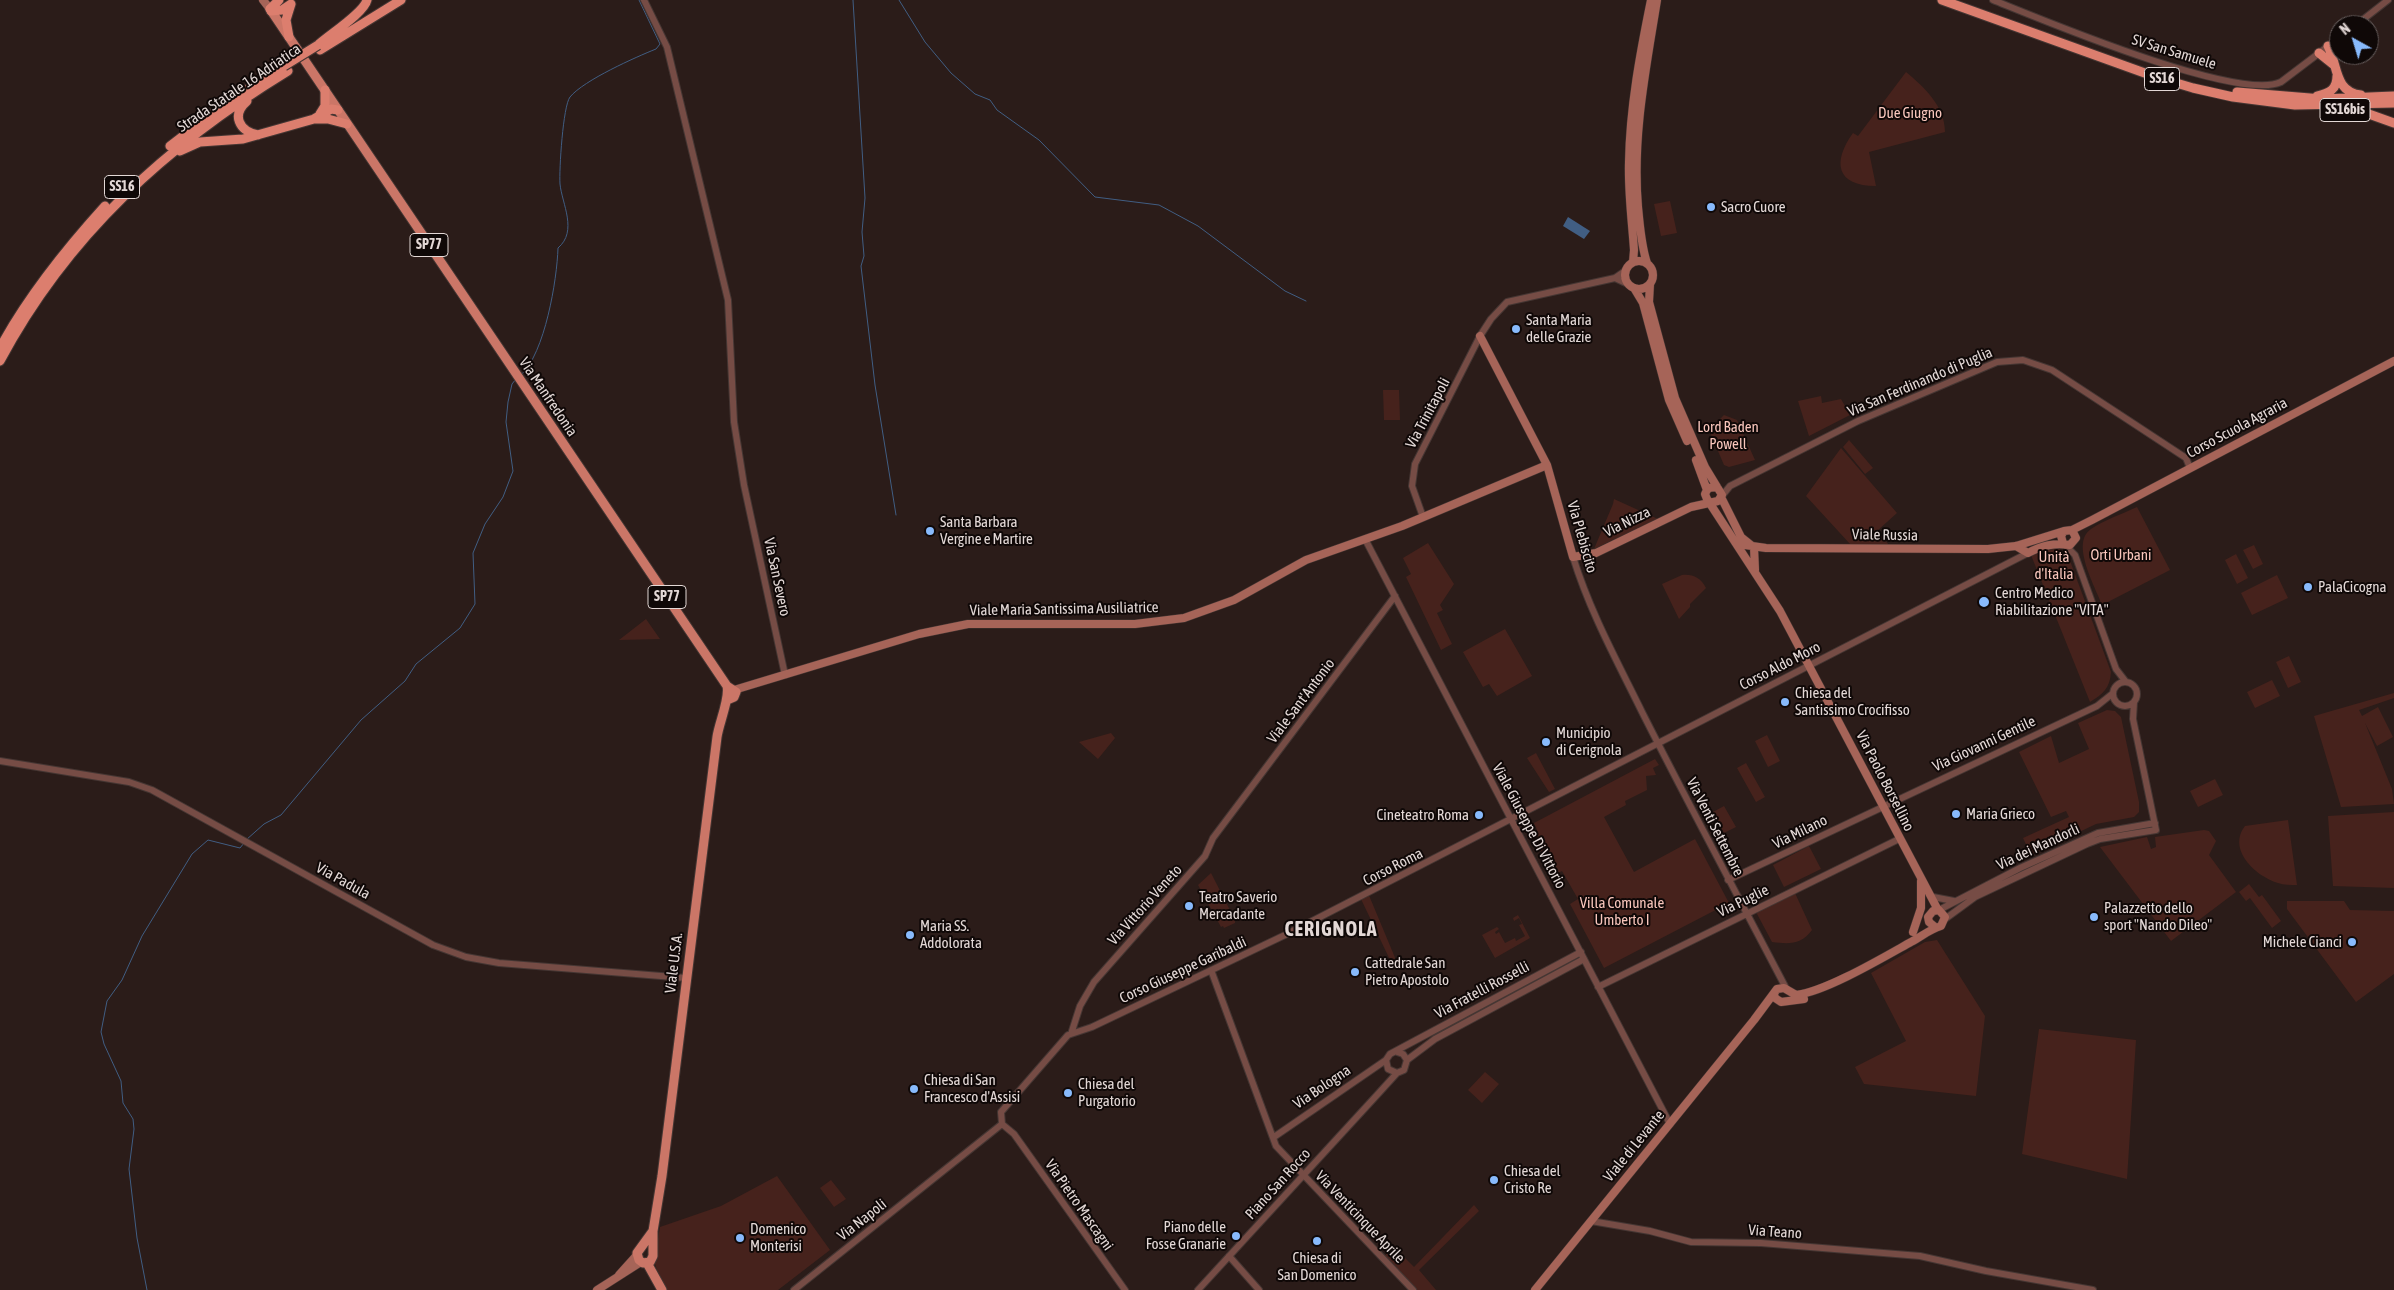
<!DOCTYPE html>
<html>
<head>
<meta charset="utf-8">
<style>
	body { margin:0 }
	#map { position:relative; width:2394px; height:1290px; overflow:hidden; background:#2b1c19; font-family:"Asap Condensed",sans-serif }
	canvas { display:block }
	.north { position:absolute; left:2329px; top:15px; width:50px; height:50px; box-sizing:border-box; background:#0f0807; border:1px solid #645b5a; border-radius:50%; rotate:321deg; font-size:14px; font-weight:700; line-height:20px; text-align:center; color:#e3d8d6 }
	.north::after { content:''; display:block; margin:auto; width:18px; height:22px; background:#88bafc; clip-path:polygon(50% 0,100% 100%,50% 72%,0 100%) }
</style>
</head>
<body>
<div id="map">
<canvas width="2394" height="1290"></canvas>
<div class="north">N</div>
</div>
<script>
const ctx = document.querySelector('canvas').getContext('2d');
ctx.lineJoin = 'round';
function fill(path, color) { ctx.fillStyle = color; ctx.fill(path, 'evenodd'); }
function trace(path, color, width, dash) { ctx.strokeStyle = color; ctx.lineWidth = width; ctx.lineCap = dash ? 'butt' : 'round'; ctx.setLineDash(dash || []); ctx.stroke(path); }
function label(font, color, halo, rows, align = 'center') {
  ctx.font = font + ' "Asap Condensed",sans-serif'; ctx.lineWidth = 4; ctx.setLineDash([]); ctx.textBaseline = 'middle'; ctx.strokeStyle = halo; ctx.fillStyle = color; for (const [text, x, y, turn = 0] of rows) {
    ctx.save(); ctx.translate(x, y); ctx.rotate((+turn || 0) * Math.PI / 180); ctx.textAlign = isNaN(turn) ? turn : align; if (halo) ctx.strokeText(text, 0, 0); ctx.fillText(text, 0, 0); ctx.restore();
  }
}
fill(new Path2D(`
	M1906,72C1924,87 1945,106 1945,132L1869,152L1876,186C1836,186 1832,162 1853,133L1858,136Z
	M1670,201L1677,233L1661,236L1654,204Z
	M1383,390H1399L1400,420H1384Z
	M1821,396L1822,403L1841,399L1850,415L1809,436L1798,401Z
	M1724,415L1737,420L1755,460L1729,467L1724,465L1709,430Z
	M1849,440L1873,468L1865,474L1843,447Z
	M1841,448L1897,513L1877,531L1889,545L1850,544L1806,496Z
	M1614,499L1658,519L1594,549L1613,504Z
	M2137,507L2170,570L2102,605C2095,586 2070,543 2091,529C2104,520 2122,514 2137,507Z
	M1428,543L1454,584L1440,605L1443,610L1437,613L1452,644L1441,650L1406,577L1411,574L1403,558Z
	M2254,545L2263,564L2253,569L2243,550Z
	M2057,547L2069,558L2111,672C2110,688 2103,694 2090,702L2031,555L2039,550Z
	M2236,554L2248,578L2237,584L2225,560Z
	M1682,575C1693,574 1701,578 1706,588L1690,604V607L1679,619L1662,584Z
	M2277,575L2288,598L2252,615L2241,593Z
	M646,619L660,639L619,640Z
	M1505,629L1532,676L1497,696L1489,684L1483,687L1463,652Z
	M2289,656L2301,682L2288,688L2276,662Z
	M2272,680L2280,696L2255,708L2247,692Z
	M2394,693V698L2359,710L2362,716L2378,707L2393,737L2377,746L2365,723L2392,789L2394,804L2341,807L2314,716Z
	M2107,710L2115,711L2121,717L2139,802V812L2134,817L2096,824L2031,855L2023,838L2069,817L2066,811L2051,817L2019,752L2051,736L2059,763L2089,749L2078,723Z
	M1111,733L1115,738L1098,759L1079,742Z
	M1767,735L1780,761L1768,767L1755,741Z
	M1536,753L1555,789L1549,792L1527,758Z
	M1655,759L1659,765L1653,768L1656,775L1646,776L1647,790L1625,801L1626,805L1604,817L1634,872L1695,839L1729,903L1604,968L1570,904L1578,899L1562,871L1554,875L1531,833L1537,830L1534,823Z
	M1746,763L1765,797L1756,802L1737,768Z
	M2215,779L2223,795L2198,807L2190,791Z
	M1724,806L1736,827L1724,833L1713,812Z
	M2394,812V888L2333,886L2328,816Z
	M2288,820L2297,885C2291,885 2284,885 2278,883C2255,876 2227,849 2245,826Z
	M2204,830L2209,831L2216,841L2209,855L2236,892L2171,941L2100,847L2147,837L2151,849L2156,847L2155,837Z
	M1809,846L1821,869L1784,887L1773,865Z
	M1211,873L1235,920V923L1224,928L1223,926L1221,927L1198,885Z
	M2249,884L2259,897L2262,895L2281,921L2272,928L2250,898L2246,901L2239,892Z
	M1368,893L1396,960L1391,962L1360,897Z
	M1795,893L1812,930C1801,945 1789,944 1772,942L1756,912Z
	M2287,901H2344L2350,910L2394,911V974L2356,1002L2287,909Z
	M1518,915L1530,938L1495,958L1482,935L1497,927L1499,929L1495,932L1496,934L1499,932L1505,943L1515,938L1516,941L1525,936L1519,925L1522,924L1519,918L1514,921L1513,918Z
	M1937,940L1985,1016L1976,1096L1864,1084L1855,1067L1906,1041L1871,973L1925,942Z
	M2039,1029L2136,1040L2127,1179L2022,1154Z
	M1485,1072L1499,1084L1482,1103L1468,1090Z
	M777,1176L830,1250L778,1290H667L662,1283L663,1280L660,1279L654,1261L660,1227L721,1206Z
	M831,1180L846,1199L834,1207L820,1188Z
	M1474,1205L1479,1211L1419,1270L1436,1290H1413L1382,1258L1394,1247L1414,1267Z`), '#46221c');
fill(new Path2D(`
	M1568,217L1590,231L1584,239L1563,226Z`), '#415e83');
trace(new Path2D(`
	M853,0L865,198L862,232L864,256L861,266L875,385L896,515
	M899,0L925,42L951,73L975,94L990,100L997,110L1039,140L1095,197L1159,205L1198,226L1285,291L1306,301
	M521,375C545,353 557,280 558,248C578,231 562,204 560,184C559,170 563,106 570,97C584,80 636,57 656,49L660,44L639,0
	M246,840L264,824L281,815L361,720L405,681L416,664L460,628L475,604L473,553L485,524L503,497L513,471L506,422L508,402L512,384L516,379
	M147,1290L137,1238L129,1169L134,1129L133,1119L123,1103L121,1081L104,1044L101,1032L107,1001L122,980L142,936L192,854L208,840L240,848L244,843`), '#415e83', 1);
const tertiary = new Path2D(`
	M644,0L667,47L728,300L734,422L744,485L785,675
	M1993,0C2043,20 2238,102 2281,82L2339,38
	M2356,25L2388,0
	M1615,278L1628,284
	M1721,497L1730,486L1858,421L1997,362L2023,360L2052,370L2186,458L2190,468
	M1423,517L1412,486L1415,464L1480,336L1491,319L1507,302L1615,278L1625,271
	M1365,539L1670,1124
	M2064,544L2075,555L2116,669L2126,682
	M1573,557C1590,612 1617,661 1642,712C1689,805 1739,898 1787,990
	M2113 694a12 12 0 1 1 24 0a12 12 0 1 1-24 0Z
	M0,761L129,782L152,790L433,945L466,957L499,963L686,978
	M1728,880L2097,706L2112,694
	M1933,897L1954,901
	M1939,910L2020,868L2098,833L2155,823
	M1945,919L1975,897L2087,844L2100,839L2156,830L2133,719L2134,702
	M1211,970L1276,1146L1413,1290
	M1598,987L1899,839
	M1072,1031L1080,1006L1094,982L1205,856L1213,838L1395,596
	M1386,1060L1388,1069L1397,1073
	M1407,1060L1435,1039L1584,959
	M1002,1124L1001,1112L1068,1035L1092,1027L1285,935L2028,553
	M1002,1124L1014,1134L1125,1290
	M1274,1137L1386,1060L1390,1054L1581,952
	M1591,1221L1650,1231L1691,1242L1761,1243L1920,1256L1986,1271L2093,1290
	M1229,1256L1259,1290
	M794,1290L1002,1124
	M1198,1290L1377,1095L1397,1073L1404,1070L1407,1060L1403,1054L1397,1052`);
const secondary = new Path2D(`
	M263,0L270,9
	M1625 275a14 14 0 1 1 28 0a14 14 0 1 1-28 0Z
	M1633,262L1634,250C1632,221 1628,191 1629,162C1630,107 1640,54 1651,0
	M1647,263C1641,245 1640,226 1638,207C1632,136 1646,69 1657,0
	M1634,288L1643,303L1669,400L1687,441
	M1480,336L1547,465L1573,557L1596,553L1691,507L1718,501L1722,495L1705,467L1675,398L1649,302L1650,284
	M1696,460L1707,490
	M1717,487L1708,488L1705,494L1707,499L1780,611L1938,910
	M1721,497L1741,537L1751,545
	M2063,543L2061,536L2064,531L2072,530L2092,520L2394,361
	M1738,544L1766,548L1988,549L2016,546L2064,531
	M2016,546L2028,553C2043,545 2054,543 2070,545L2076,538L2072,530
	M1754,547L1755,570
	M734,690L919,634L968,624H1135L1184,618L1234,600L1306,560L1402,526L1547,465
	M1913,932L1921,908V881
	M1774,994L1775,998L1781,1002L1804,999
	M619,1275L637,1255
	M597,1290L641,1262
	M1535,1290L1754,1020L1777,989L1784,988L1796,995C1825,992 1884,957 1911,942C1921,937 1930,929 1941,926L1945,917L1939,910L1933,911L1928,917L1929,922L1935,927`);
const primary = new Path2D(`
	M270,9L727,686C730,698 719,723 717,737L662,1176L653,1231V1256L650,1262L643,1263L639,1260L637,1253L653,1231
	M727,686L736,692L734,697L727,700
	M647,1263L662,1290`);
const trunk = new Path2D(`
	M1942,0L2153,76L2193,88L2233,97L2295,105L2394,103
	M270,9L279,0
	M271,11L282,10L291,4
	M289,37L286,20L291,4
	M318,45C330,34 364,13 367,0
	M2328,46C2338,65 2334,92 2361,95
	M320,50L401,0
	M2319,53L2334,65
	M2237,92L2322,99L2394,96
	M2317,96C2329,93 2337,90 2337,76
	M247,101C231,115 239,131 258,135
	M2345,110L2366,113L2394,123
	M320,114L325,106V90
	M314,119L331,109L338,110
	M170,146L226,103L284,66
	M180,151L200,142L243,139L314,119H328L347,124
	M0,348C28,296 66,249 105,206
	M0,361C67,235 167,145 288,71`);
trace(tertiary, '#453633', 8);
trace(secondary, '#453633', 9);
trace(primary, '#453633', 11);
trace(trunk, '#453633', 11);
trace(tertiary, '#764c45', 6);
trace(secondary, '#a66458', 8);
trace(primary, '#cb7667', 9);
trace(trunk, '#dc7e6e', 9);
const trunkBridge = new Path2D(`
	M284,66L318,45`);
trace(trunkBridge, '#453633', 11, []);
trace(trunkBridge, '#dc7e6e', 9);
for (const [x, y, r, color] of [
	[1711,207,5,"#88bafc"],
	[1516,329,5,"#88bafc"],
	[930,531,5,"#88bafc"],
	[2308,587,5,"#88bafc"],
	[1984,602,6,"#88bafc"],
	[1785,702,5,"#88bafc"],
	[1546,742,5,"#88bafc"],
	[1956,814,5,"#88bafc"],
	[1479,815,5,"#88bafc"],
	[1189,906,5,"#88bafc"],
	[2094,917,5,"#88bafc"],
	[910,935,5,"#88bafc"],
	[2352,942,5,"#88bafc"],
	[1355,972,5,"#88bafc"],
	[914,1089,5,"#88bafc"],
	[1068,1093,5,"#88bafc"],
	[1494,1180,5,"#88bafc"],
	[1236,1236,5,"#88bafc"],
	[740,1238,5,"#88bafc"],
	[1317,1241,5,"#88bafc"]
]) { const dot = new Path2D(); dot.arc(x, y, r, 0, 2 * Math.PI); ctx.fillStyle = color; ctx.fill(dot); trace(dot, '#0f0807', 2); }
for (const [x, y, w] of [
	[2162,79,35],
	[2345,110,50],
	[122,187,35],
	[429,245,38],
	[667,597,38]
]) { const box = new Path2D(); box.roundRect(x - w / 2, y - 11.5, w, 23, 4); ctx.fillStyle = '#0f0807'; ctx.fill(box); trace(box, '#e3d8d6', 1); }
label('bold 14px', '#e3d8d6', null, [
	["SS16",2162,79],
	["SS16bis",2345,110],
	["SS16",122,187],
	["SP77",429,245],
	["SP77",667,597]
]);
label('15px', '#e3d8d6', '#0f0807', [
	["SV San Samuele",2174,52,17],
	["Strada Statale 16 Adriatica",239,88,-34],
	["Via San Ferdinando di Puglia",1920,382,-23],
	["Via Manfredonia",548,397,56],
	["Via Trinitapoli",1428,413,-62],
	["Corso Scuola Agraria",2237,428,-28],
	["Via Nizza",1627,522,-26],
	["Viale Russia",1885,535,1],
	["Via Plebiscito",1582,537,74],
	["Via San Severo",777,577,78],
	["Viale Maria Santissima Ausiliatrice",1064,609,-1],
	["Corso Aldo Moro",1780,666,-27],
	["Viale Sant'Antonio",1301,701,-53],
	["Via Giovanni Gentile",1984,744,-25],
	["Via Paolo Borsellino",1885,781,63],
	["Viale Giuseppe Di Vittorio",1529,826,62],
	["Via Venti Settembre",1715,827,63],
	["Via Milano",1800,832,-26],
	["Via dei Mandorli",2038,847,-25],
	["Corso Roma",1393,867,-27],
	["Via Padula",343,881,29],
	["Via Puglie",1743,901,-26],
	["Via Vittorio Veneto",1145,905,-48],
	["Viale U.S.A.",674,963,-83],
	["Corso Giuseppe Garibaldi",1183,970,-25],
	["Via Fratelli Rosselli",1482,990,-28],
	["Via Bologna",1322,1087,-34],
	["Viale di Levante",1634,1146,-51],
	["Piano San Rocco",1278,1184,-48],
	["Via Pietro Mascagni",1079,1205,55],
	["Via Venticinque Aprile",1360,1217,46],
	["Via Napoli",862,1220,-38],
	["Via Teano",1775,1232,4]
]);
label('15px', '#f9c6bc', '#0f0807', [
	["Due Giugno",1910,113],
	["Lord Baden",1728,427],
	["Powell",1728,444],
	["Orti Urbani",2121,555],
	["Unità",2054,557],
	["d'Italia",2054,574],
	["Villa Comunale",1622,903],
	["Umberto I",1622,920]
]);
label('15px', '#e3d8d6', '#0f0807', [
	["Sacro Cuore",1721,207],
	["Santa Maria",1526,320],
	["delle Grazie",1526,337],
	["Santa Barbara",940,522],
	["Vergine e Martire",940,539],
	["PalaCicogna",2318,587],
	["Centro Medico",1995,593],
	["Riabilitazione \"VITA\"",1995,610],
	["Chiesa del",1795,693],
	["Santissimo Crocifisso",1795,710],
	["Municipio",1556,733],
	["di Cerignola",1556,750],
	["Maria Grieco",1966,814],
	["Cineteatro Roma",1469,815,"right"],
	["Teatro Saverio",1199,897],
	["Mercadante",1199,914],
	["Palazzetto dello",2104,908],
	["sport \"Nando Dileo\"",2104,925],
	["Maria SS.",920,926],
	["Addolorata",920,943],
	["Michele Cianci",2342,942,"right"],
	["Cattedrale San",1365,963],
	["Pietro Apostolo",1365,980],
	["Chiesa di San",924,1080],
	["Francesco d'Assisi",924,1097],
	["Chiesa del",1078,1084],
	["Purgatorio",1078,1101],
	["Chiesa del",1504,1171],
	["Cristo Re",1504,1188],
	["Piano delle",1226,1227,"right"],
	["Fosse Granarie",1226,1244,"right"],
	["Domenico",750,1229],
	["Monterisi",750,1246],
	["Chiesa di",1317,1258,"center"],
	["San Domenico",1317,1275,"center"]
], 'left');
ctx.letterSpacing = '1px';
label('bold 20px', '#e3d8d6', '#0f0807', [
	["CERIGNOLA",1331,930]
]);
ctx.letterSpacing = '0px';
</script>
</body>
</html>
